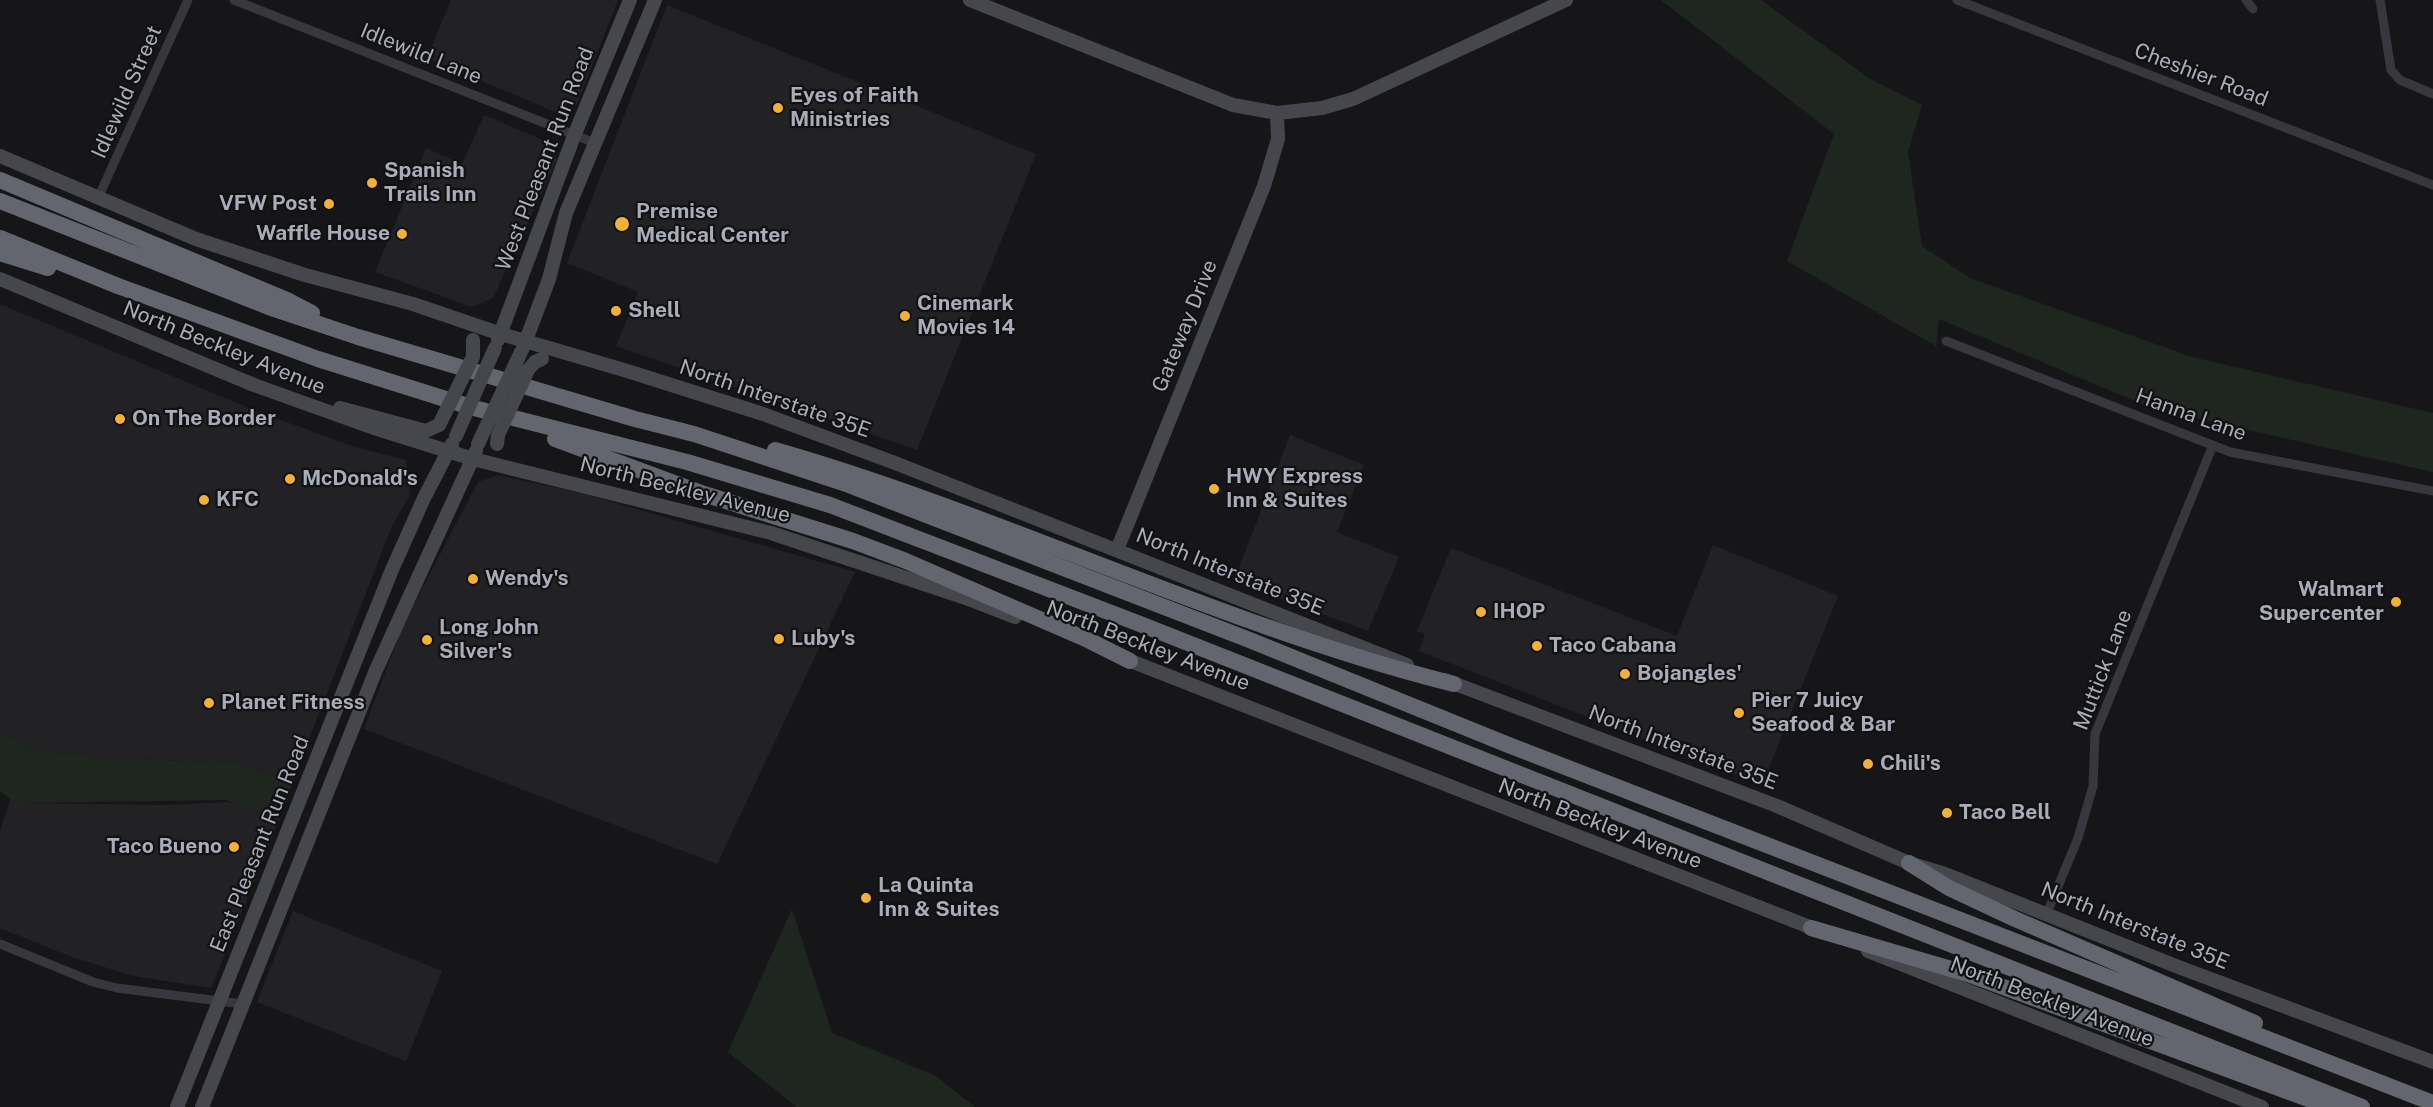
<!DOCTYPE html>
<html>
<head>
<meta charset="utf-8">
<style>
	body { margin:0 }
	canvas { display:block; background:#161618 }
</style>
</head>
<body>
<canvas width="2433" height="1107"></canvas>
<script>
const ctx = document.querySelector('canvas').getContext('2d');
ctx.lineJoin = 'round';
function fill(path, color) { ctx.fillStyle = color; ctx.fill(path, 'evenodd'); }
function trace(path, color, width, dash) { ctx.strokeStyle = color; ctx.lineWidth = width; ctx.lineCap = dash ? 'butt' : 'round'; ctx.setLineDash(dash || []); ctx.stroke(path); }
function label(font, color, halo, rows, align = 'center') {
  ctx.font = font + ' "Public Sans",sans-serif'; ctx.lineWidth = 4.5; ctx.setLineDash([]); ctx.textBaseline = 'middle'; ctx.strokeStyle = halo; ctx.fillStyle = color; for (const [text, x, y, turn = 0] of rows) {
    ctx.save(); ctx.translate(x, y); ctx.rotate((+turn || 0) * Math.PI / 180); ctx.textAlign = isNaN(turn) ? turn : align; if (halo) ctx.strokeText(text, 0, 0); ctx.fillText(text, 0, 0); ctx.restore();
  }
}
fill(new Path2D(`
	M451,0H618L576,106L558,113L427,58Z
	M667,5L1036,154L917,450L616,346L638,292L567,263Z
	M484,115L550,143L557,160L493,298L472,307L375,272L426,148L462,164Z
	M0,304L256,411L355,447L406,460L410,495L392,526L292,783L237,763L108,758L28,749L0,731Z
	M1290,435L1364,465L1337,532L1399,557L1368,631L1234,581Z
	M497,475L584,494L855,572L717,864L364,729L402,628L450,535L478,482Z
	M1713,545L1838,596L1762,785L1419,651L1425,634L1417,631L1451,548L1677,636Z
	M11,797L31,803L170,805L228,802L255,807L281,815L211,988L133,976L72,957L0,928V831Z
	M293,911L442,971L406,1061L257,1002Z`), '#222225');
fill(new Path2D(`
	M1661,0H1761L1870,79L1922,105L1908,152L1922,246L1970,278L2192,357L2433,413V472L2152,408L1939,319L1936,346L1787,261L1834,134Z
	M0,731L28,749L108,758L237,763L292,783L279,818L226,800L15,803L0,791Z
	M792,909L832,1033L934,1075L975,1107H797L728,1052Z`), '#1e261f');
trace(new Path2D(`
	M234,0L595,143
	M1957,0L2433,185
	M2246,0L2253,9
	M2380,0L2391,70L2400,80L2433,94
	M98,198L188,0
	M1946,341L2230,452L2433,491
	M2047,913L2078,838L2093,786L2095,734L2213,445
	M0,944L93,982L117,988L243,1004`), '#37383d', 9);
trace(new Path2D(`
	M970,0L1233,105L1277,113L1322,108L1353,99L1566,0
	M0,156L196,239L305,275L413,304L501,334L624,370L763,414L895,463L1407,665
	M0,279L254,385L371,427L473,459L771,533L966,598L1015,617
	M498,340L574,136L630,0
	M523,348L549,279L566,213L655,0
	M340,408L426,431L439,425
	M1117,550L1264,186L1278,139L1277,113
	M1123,658L1820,931
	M1445,680L1777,806L1909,863L1945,874L2181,968L2433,1062
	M1868,951L2262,1107
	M177,1107L391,572L424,498L452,444
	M202,1107L376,670L476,451`), '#45474d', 14);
trace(new Path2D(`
	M0,180L289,301L312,313
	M0,201L274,309L358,337L635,419L694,434L849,485L1247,639L1506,744L2433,1103
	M0,238L118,286L318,359L474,408L687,462L830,505L1140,624L2362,1107
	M0,253L48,268
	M555,439L704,494L853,541L906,561L1088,640L1130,661
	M775,450C1005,516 1222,626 1454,684
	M1909,863L1949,888L2015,919L2255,1023
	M1811,928L1968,974L2311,1100L2336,1101`), '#63666e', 16);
trace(new Path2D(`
	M439,425L473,357V340
	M456,436L495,348
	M478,444L521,352
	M497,444L498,435L528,370L535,362L542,359`), '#45474d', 14);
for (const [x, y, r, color] of [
	[778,108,6,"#f2b134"],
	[372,183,6,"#f2b134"],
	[329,204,6,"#f2b134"],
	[622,224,8,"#f2b134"],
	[402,234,6,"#f2b134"],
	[616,311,6,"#f2b134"],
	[905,316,6,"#f2b134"],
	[120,419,6,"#f2b134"],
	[290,479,6,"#f2b134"],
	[1214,489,6,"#f2b134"],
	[204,500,6,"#f2b134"],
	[473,579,6,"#f2b134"],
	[2396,602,6,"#f2b134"],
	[1481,612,6,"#f2b134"],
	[779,639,6,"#f2b134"],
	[427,640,6,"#f2b134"],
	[1537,646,6,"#f2b134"],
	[1625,674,6,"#f2b134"],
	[209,703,6,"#f2b134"],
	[1739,713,6,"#f2b134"],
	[1868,764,6,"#f2b134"],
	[1947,813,6,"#f2b134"],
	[234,847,6,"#f2b134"],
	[866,898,6,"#f2b134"]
]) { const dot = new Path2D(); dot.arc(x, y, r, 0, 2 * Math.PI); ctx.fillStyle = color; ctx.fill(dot); trace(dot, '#111113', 2); }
label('21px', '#a8adb8', '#111113', [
	["Idlewild Lane",421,54,22],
	["Cheshier Road",2201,75,21],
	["Idlewild Street",127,92,-66],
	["West Pleasant Run Road",545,159,-69],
	["Gateway Drive",1185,326,-68],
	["North Beckley Avenue",224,348,22],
	["North Interstate 35E",775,399,19],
	["Hanna Lane",2191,415,20],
	["North Beckley Avenue",685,490,14],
	["North Interstate 35E",1230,572,22],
	["North Beckley Avenue",1148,646,21],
	["Muttick Lane",2103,670,-69],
	["North Interstate 35E",1683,748,21],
	["North Beckley Avenue",1600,824,21],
	["East Pleasant Run Road",260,844,-68],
	["North Interstate 35E",2135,926,22],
	["North Beckley Avenue",2052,1002,21]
]);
label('bold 21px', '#a8adb8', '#111113', [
	["Eyes of Faith",790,96],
	["Ministries",790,120],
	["Spanish",384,171],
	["Trails Inn",384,195],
	["VFW Post",317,204,"right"],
	["Premise",636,212],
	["Medical Center",636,236],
	["Waffle House",390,234,"right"],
	["Cinemark",917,304],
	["Movies 14",917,328],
	["Shell",628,311],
	["On The Border",132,419],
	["HWY Express",1226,477],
	["Inn & Suites",1226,501],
	["McDonald's",302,479],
	["KFC",216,500],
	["Wendy's",485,579],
	["Walmart",2384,590,"right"],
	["Supercenter",2384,614,"right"],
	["IHOP",1493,612],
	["Long John",439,628],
	["Silver's",439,652],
	["Luby's",791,639],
	["Taco Cabana",1549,646],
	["Bojangles'",1637,674],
	["Pier 7 Juicy",1751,701],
	["Seafood & Bar",1751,725],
	["Planet Fitness",221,703],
	["Chili's",1880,764],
	["Taco Bell",1959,813],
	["Taco Bueno",222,847,"right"],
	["La Quinta",878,886],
	["Inn & Suites",878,910]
], 'left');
</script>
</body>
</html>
